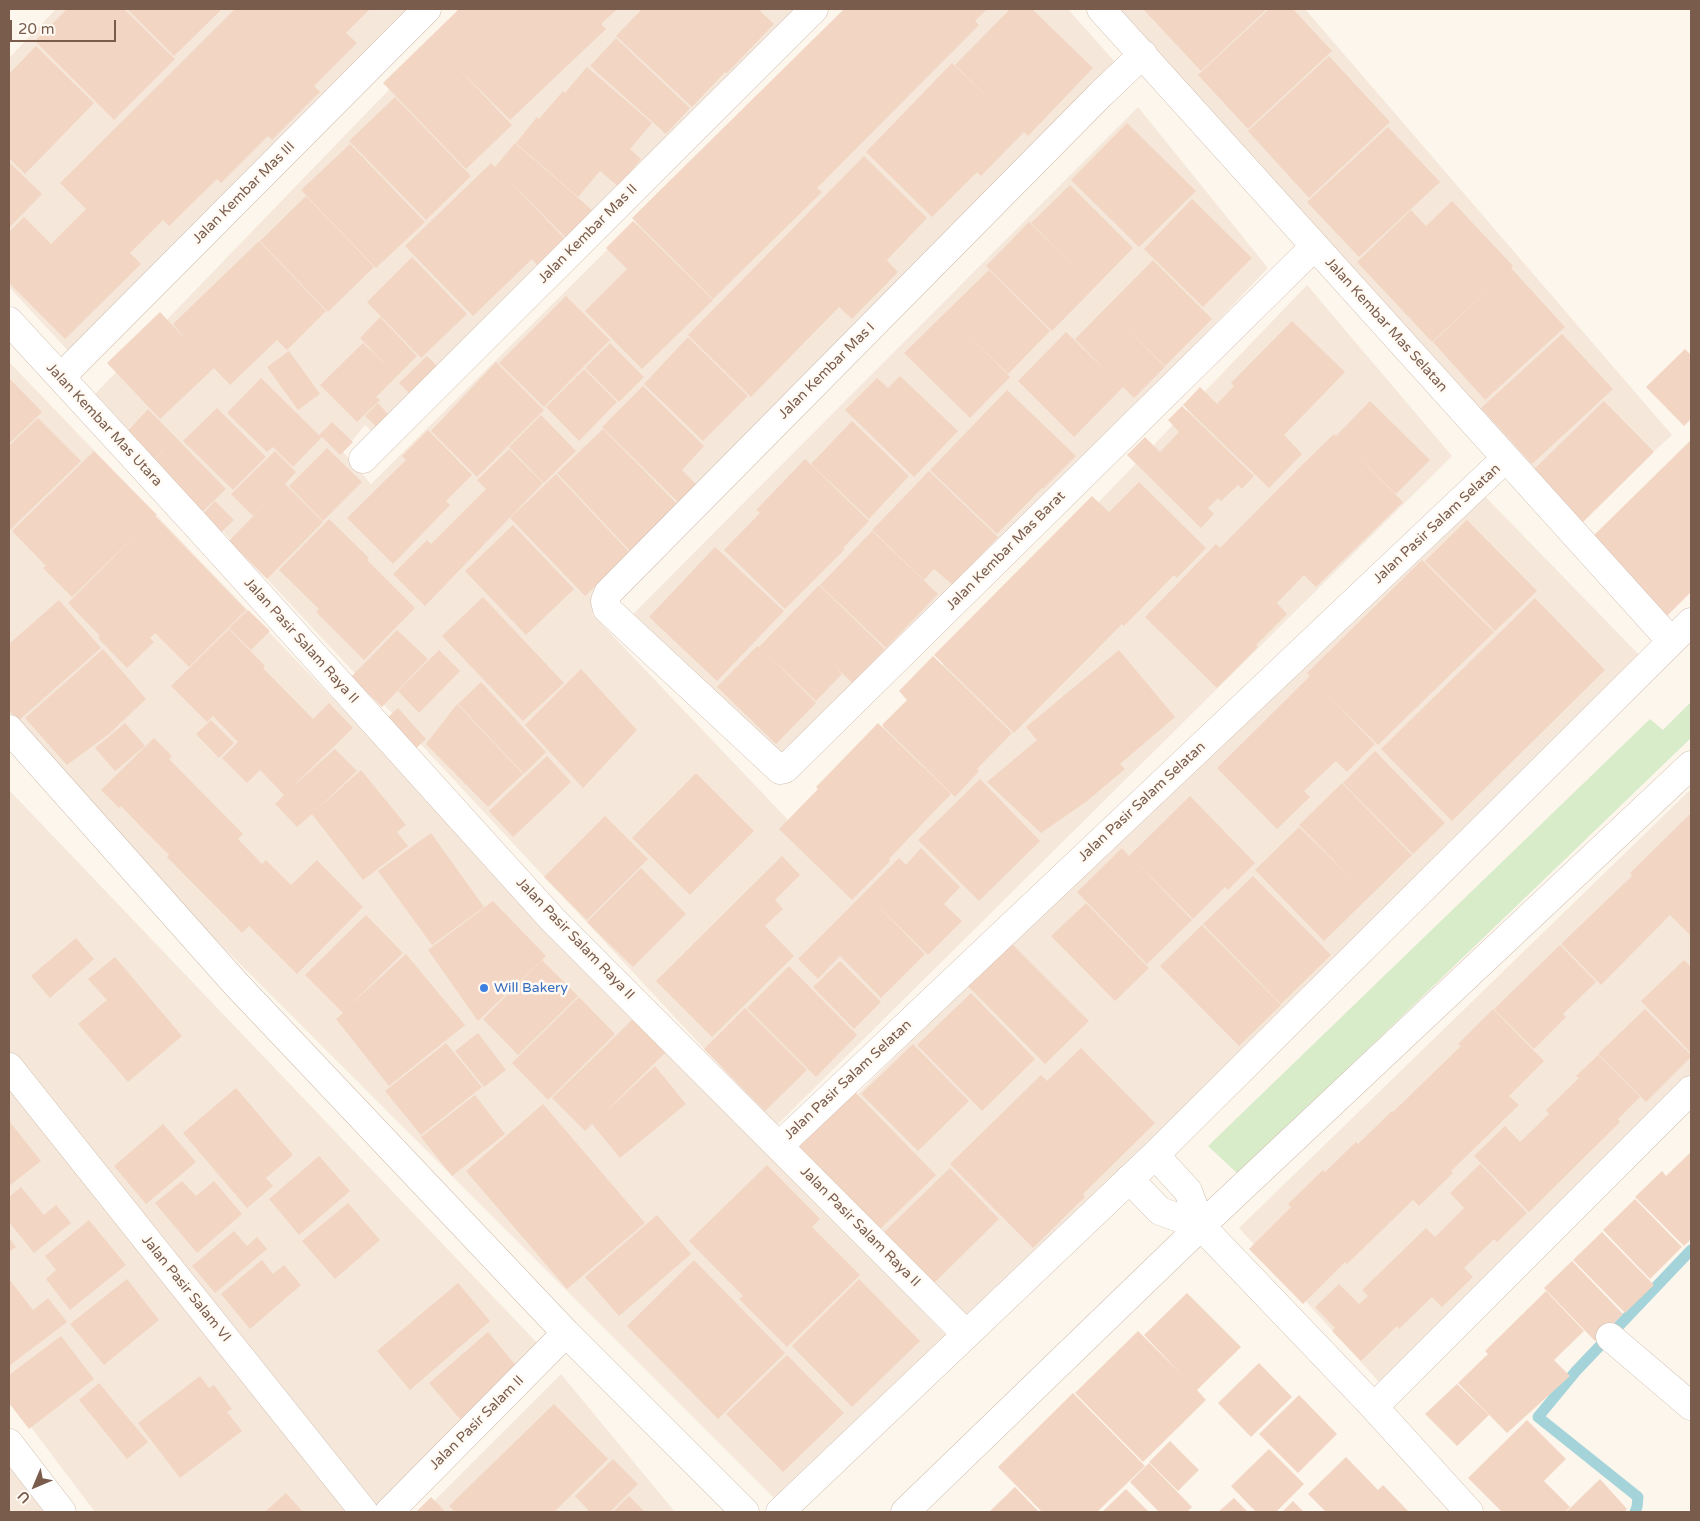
<!DOCTYPE html>
<html>
<head>
<meta charset="utf-8">
<style>
	body { margin:0 }
	#map { position:relative; width:1700px; height:1521px; overflow:hidden; background:#fdf6ec; font-family:"Varela Round",sans-serif }
	canvas { display:block }
	.frame { position:absolute; inset:0; border:10px solid #7a5c4d; pointer-events:none }
	.north { position:absolute; left:10px; top:1461px; width:50px; height:50px; -webkit-text-stroke:4px #fffaf3; paint-order:stroke; rotate:225deg; font-size:14px; font-weight:700; line-height:20px; text-align:center; color:#7a5c4d }
	.north::after { content:''; display:block; margin:auto; width:18px; height:22px; background:#7a5c4d; clip-path:polygon(50% 0,100% 100%,50% 72%,0 100%) }
	.scale { position:absolute; left:10px; top:20px; width:106px; height:22px; box-sizing:border-box; border:2px solid #7a5c4d; border-top:0; padding-left:6px; font-size:15px; line-height:18px; white-space:nowrap; color:#7a5c4d; -webkit-text-stroke:4px #fffaf3; paint-order:stroke }
</style>
</head>
<body>
<div id="map">
<canvas width="1700" height="1521"></canvas>
<div class="frame"></div>
<div class="north">U</div>
<div class="scale">20 m</div>
</div>
<script>
const ctx = document.querySelector('canvas').getContext('2d');
ctx.lineJoin = 'round';
function fill(path, color) { ctx.fillStyle = color; ctx.fill(path, 'evenodd'); }
function trace(path, color, width, dash) { ctx.strokeStyle = color; ctx.lineWidth = width; ctx.lineCap = dash ? 'butt' : 'round'; ctx.setLineDash(dash || []); ctx.stroke(path); }
function label(font, color, halo, rows, align = 'center') {
  ctx.font = font + ' "Varela Round",sans-serif'; ctx.lineWidth = 5; ctx.setLineDash([]); ctx.textBaseline = 'middle'; ctx.strokeStyle = halo; ctx.fillStyle = color; for (const [text, x, y, turn = 0] of rows) {
    ctx.save(); ctx.translate(x, y); ctx.rotate((+turn || 0) * Math.PI / 180); ctx.textAlign = isNaN(turn) ? turn : align; if (halo) ctx.strokeText(text, 0, 0); ctx.fillText(text, 0, 0); ctx.restore();
  }
}
fill(new Path2D(`
	M56,9H419L71,354L9,287V58Z
	M467,9H806L384,444L365,425L343,452L371,484L850,9H1068L1129,78L592,614L791,823L1307,285L1452,456L776,1126L95,394Z
	M1118,9H1305L1672,435L1574,524Z
	M1138,107L1268,268L796,767L632,615Z
	M9,362L954,1344L782,1506L89,813L9,719Z
	M1473,484L1648,664L979,1333L796,1155Z
	M1691,789V1076L1379,1382L1239,1228Z
	M9,790L543,1349L393,1512H95L9,1398Z
	M561,1374L675,1512H423Z
	M9,1460L48,1512H9Z`), '#f5e8da');
fill(new Path2D(`
	M1691,702V738L1238,1174L1208,1146L1650,719L1663,730Z`), '#d8ecc9');
trace(new Path2D(`
	M1635,1512L1637,1507L1638,1497L1538,1417L1576,1371L1691,1250`), '#a5d3da', 11);
fill(new Path2D(`
	M67,9H124L175,59L114,120L35,41Z
	M127,9H222L174,56Z
	M235,9H370L346,33L357,43L314,86L320,92L272,140L268,136L221,183L217,179L169,226L163,220L130,253L141,264L65,339L9,283V232L24,217L51,244L86,209L60,183Z
	M459,9H617L601,24L606,29L510,120L455,65L512,125L466,169L383,83Z
	M642,9H762L760,11L774,24L727,73L725,72L692,107L616,36Z
	M844,9H987L975,21L979,25L817,188L822,192L713,299L632,218Z
	M1010,9H1032L1093,68L1028,136L1024,132L981,176L977,172L932,217L866,152L952,63L1001,111L955,65Z
	M1143,9H1267L1201,71Z
	M1269,9H1293L1332,51L1248,129L1198,75Z
	M616,38L690,108L666,134L590,66Z
	M36,46L94,103L25,174L9,158V74Z
	M1329,56L1390,122L1309,198L1248,131Z
	M587,67L652,123L630,149L641,159L618,186L600,171L578,197L516,143L537,117L539,119L563,91L565,93Z
	M395,97L471,176L426,220L349,141Z
	M1127,123L1196,191L1139,247L1071,180Z
	M1388,127L1440,182L1359,257L1307,202Z
	M515,143L592,210L566,238L502,173L564,238L537,265L532,259L473,316L405,246L491,163L495,167Z
	M350,144L425,222L376,268L301,190Z
	M864,156L927,218L887,260L874,247L898,272L852,319L839,307L751,397L688,335Z
	M9,162L42,194L9,228Z
	M1070,185L1133,248L1052,331L986,266L1029,222L1080,273L1031,223Z
	M306,196L374,267L328,312L260,241Z
	M1192,199L1252,258L1203,307L1144,249Z
	M1452,201L1513,266L1511,268L1565,327L1485,400L1433,342L1503,276L1432,342L1357,262L1411,210L1426,226Z
	M633,221L713,300L642,369L585,311L627,269L606,248Z
	M259,241L326,311L287,350L277,340L230,385L214,368L160,419L107,363L160,312L188,342L173,324Z
	M412,257L467,314L421,358L367,302Z
	M1153,260L1212,319L1165,366L1118,320L1165,367L1134,398L1123,387L1074,437L1018,381L1066,332L1111,376L1075,339Z
	M989,270L1050,331L1008,374L959,326L1010,377L970,418L904,353Z
	M566,296L610,340L544,407L499,363Z
	M380,317L417,356L376,397L380,400L357,422L320,385L363,343L388,367L360,338Z
	M1292,321L1345,372L1284,435L1302,454L1269,488L1183,405L1200,387L1217,404L1234,386L1231,383Z
	M1562,334L1613,389L1532,464L1481,408Z
	M688,337L748,396L703,441L644,384Z
	M610,343L644,377L619,402L585,368Z
	M1685,349L1691,355V419L1684,426L1646,387Z
	M289,351L320,394L298,410L267,367Z
	M427,356L441,370L413,397L399,383Z
	M496,362L544,410L477,477L431,431Z
	M584,369L617,402L579,441L546,407Z
	M900,376L958,431L914,477L845,410L877,378L888,388Z
	M9,378L42,412L9,444Z
	M261,378L319,435L332,422L353,442L340,455L322,437L293,467L273,447L267,452L227,413Z
	M643,386L704,446L682,470L697,485L679,503L602,427Z
	M1007,390L1076,456L1043,489L1042,488L997,534L930,470Z
	M1370,401L1430,460L1396,494L1349,448L1403,502L1316,587L1304,575L1277,603L1287,614L1256,645L1258,647L1217,688L1145,617L1216,544L1220,548L1303,464L1334,434L1336,436Z
	M1604,401L1654,452L1577,528L1527,476Z
	M378,403L392,419L380,430L365,416Z
	M1182,406L1254,476L1242,489L1238,485L1221,501L1218,498L1208,508L1214,514L1201,528L1127,455L1145,437L1160,452L1179,432L1168,420Z
	M217,408L266,457L233,490L183,441Z
	M148,409L226,489L200,514L150,464L172,441L152,461L125,434Z
	M541,415L576,451L544,483L509,447Z
	M38,418L81,461L9,531V446Z
	M852,421L909,476L869,519L811,464Z
	M603,429L678,505L630,551L557,473Z
	M428,430L472,475L446,501L450,505L393,564L347,518L406,460L402,456Z
	M1691,440V592L1662,621L1586,543Z
	M327,448L362,482L323,521L289,486Z
	M509,449L543,483L425,606L393,574L427,540L431,544L486,489L477,480Z
	M94,451L157,515L155,516L246,610L189,667L155,633L150,638L154,642L127,668L98,638L100,636L68,603L141,530L72,597L43,568L46,566L12,531Z
	M275,451L296,472L285,484L323,522L267,579L229,541L273,496L253,516L231,494Z
	M805,459L869,521L843,548L845,549L785,609L724,550L760,513L756,510Z
	M929,471L998,537L953,585L934,569L924,580L872,530Z
	M556,474L630,553L585,596L510,518Z
	M1139,482L1206,548L1177,578L1174,575L1124,626L1122,624L1014,733L934,655L1092,496L1109,512Z
	M215,501L234,520L215,538L197,520Z
	M329,519L369,558L367,560L415,608L364,660L316,612L319,609L279,570Z
	M1467,520L1537,591L1495,631L1425,561Z
	M513,525L574,589L526,635L465,571Z
	M872,531L938,594L886,648L820,585Z
	M715,547L784,611L717,681L649,617Z
	M1422,560L1494,632L1378,745L1326,693L1375,744L1347,772L1336,761L1304,791L1310,797L1277,829L1217,768L1310,676L1307,673Z
	M819,585L885,649L852,683L834,665L842,674L816,701L764,651L816,703L776,744L717,687L757,646L759,647Z
	M483,597L564,683L523,721L442,636Z
	M1535,598L1605,670L1452,821L1381,749Z
	M59,600L101,648L18,721L9,710V644Z
	M248,610L270,631L251,650L229,628Z
	M229,629L265,666L263,668L313,719L329,703L353,728L289,790L335,749L357,771L314,812L361,770L406,825L397,832L408,846L363,880L312,814L297,827L275,804L284,795L260,770L247,783L222,758L238,742L213,716L207,722L171,686Z
	M397,630L428,659L382,707L351,677Z
	M103,649L146,699L109,734L67,765L25,718Z
	M439,650L460,671L419,713L398,691Z
	M1119,650L1175,717L1120,764L1125,769L1087,801L1041,833L987,782L1037,740L1026,727Z
	M933,656L1012,733L977,769L979,771L955,797L882,725L907,700L899,691Z
	M581,669L637,730L583,788L525,725Z
	M481,682L546,752L524,774L458,704Z
	M457,704L523,774L488,807L426,744Z
	M398,708L426,739L413,751L385,720Z
	M211,720L234,743L219,758L196,734Z
	M125,723L145,746L115,771L95,748Z
	M878,723L951,794L923,823L889,859L890,861L852,900L779,829L818,789L816,787Z
	M154,738L172,756L169,759L243,834L238,839L262,864L266,860L291,885L317,860L363,907L297,974L249,926L242,933L167,857L169,855L146,832L121,806L119,808L101,790Z
	M1375,751L1445,823L1413,854L1343,783Z
	M547,756L571,782L513,837L489,811Z
	M696,773L754,831L690,895L632,838Z
	M980,779L1040,841L979,901L918,840Z
	M1342,783L1412,855L1324,941L1255,870L1299,827L1354,881L1299,825Z
	M1190,796L1255,863L1228,890L1225,887L1193,919L1131,857L1192,920L1147,964L1077,892L1122,848L1129,856Z
	M1691,813V936L1670,915L1601,985L1561,944L1632,876L1630,873Z
	M605,816L648,859L587,920L544,877Z
	M431,833L484,907L432,945L378,871Z
	M921,848L960,887L944,904L962,921L928,955L870,898L925,954L881,998L840,956L818,979L798,959L899,858L906,865Z
	M782,856L800,875L775,900L783,909L765,926L794,956L712,1037L656,981Z
	M641,868L686,914L633,967L587,922Z
	M1253,876L1331,955L1281,1004L1203,924Z
	M493,901L546,956L478,1021L428,950Z
	M1086,903L1149,968L1115,1001L1051,936Z
	M366,915L403,953L348,1007L406,954L465,1025L389,1086L336,1019L343,1013L305,975Z
	M1202,925L1281,1005L1239,1046L1160,966Z
	M1004,936L1089,1021L1045,1064L961,979Z
	M76,938L94,959L50,998L31,976Z
	M1560,945L1596,982L1563,1014L1566,1017L1534,1049L1494,1009Z
	M115,957L182,1036L128,1082L78,1024L107,1000L88,979Z
	M542,960L578,996L518,1055L483,1019Z
	M1684,960L1691,967V1053L1641,1001Z
	M840,961L881,1002L854,1029L813,987Z
	M789,966L857,1035L816,1077L747,1008Z
	M971,993L1035,1059L982,1111L917,1045Z
	M579,997L615,1034L548,1100L512,1063Z
	M745,1008L807,1070L765,1111L704,1049Z
	M1493,1009L1544,1061L1509,1096L1519,1105L1451,1171L1453,1173L1419,1206L1413,1200L1347,1264L1345,1262L1303,1304L1249,1249L1291,1207L1288,1204L1323,1170L1325,1172L1356,1142L1358,1144L1392,1111L1393,1112L1461,1046L1458,1044Z
	M1645,1009L1691,1055V1057L1646,1102L1598,1054Z
	M633,1019L666,1052L600,1117L655,1066L686,1104L620,1158L592,1124L585,1131L552,1098Z
	M478,1033L506,1070L484,1087L455,1051Z
	M446,1043L482,1087L421,1135L385,1091Z
	M913,1044L969,1101L918,1151L861,1094Z
	M1081,1048L1155,1123L1083,1194L1085,1197L1033,1248L950,1164L1041,1075L1047,1081Z
	M1598,1055L1640,1097L1618,1119L1620,1122L1529,1212L1474,1156L1505,1126L1520,1142L1549,1114L1546,1110L1579,1078L1576,1076Z
	M236,1088L293,1155L266,1178L273,1186L247,1208L183,1133Z
	M852,1089L936,1175L878,1231L795,1146Z
	M475,1095L505,1134L452,1176L421,1137Z
	M543,1104L645,1223L567,1289L466,1171Z
	M9,1121L41,1161L9,1186Z
	M163,1124L196,1162L146,1204L114,1166Z
	M1691,1152V1239L1684,1246L1635,1197L1662,1171L1666,1176Z
	M319,1156L350,1191L299,1235L269,1199Z
	M1480,1164L1527,1213L1497,1242L1494,1239L1464,1268L1473,1277L1442,1307L1432,1297L1399,1329L1397,1326L1361,1361L1332,1331L1335,1328L1315,1307L1339,1284L1359,1304L1368,1296L1362,1290L1426,1228L1435,1237L1464,1208L1450,1193Z
	M767,1165L820,1219L812,1227L860,1275L787,1347L739,1299L743,1296L689,1241Z
	M950,1168L999,1219L933,1284L883,1233Z
	M182,1181L196,1196L214,1181L242,1214L197,1253L155,1203Z
	M21,1187L44,1215L56,1205L71,1223L34,1253L9,1222V1197Z
	M1635,1199L1682,1247L1650,1279L1603,1230Z
	M348,1203L380,1240L335,1279L302,1241Z
	M657,1215L691,1254L619,1316L585,1277Z
	M89,1220L126,1265L70,1310L46,1279L56,1270L45,1256Z
	M234,1231L247,1246L257,1237L267,1249L215,1293L192,1266Z
	M1602,1232L1654,1285L1625,1313L1573,1260Z
	M9,1238L16,1247L9,1252Z
	M262,1260L273,1274L284,1265L301,1285L250,1329L221,1294Z
	M694,1260L785,1353L718,1419L627,1326Z
	M1572,1261L1623,1314L1595,1341L1544,1288Z
	M9,1279L33,1310L48,1298L67,1322L9,1366Z
	M127,1279L159,1320L104,1365L70,1324Z
	M859,1279L920,1341L852,1407L792,1346Z
	M458,1283L490,1321L410,1390L377,1351Z
	M1546,1291L1584,1331L1554,1360L1570,1376L1507,1433L1458,1383L1488,1354L1485,1351Z
	M1187,1293L1241,1347L1197,1390L1206,1400L1143,1462L1075,1393L1138,1331L1183,1376L1144,1335Z
	M488,1332L519,1369L460,1419L429,1383Z
	M61,1336L94,1379L29,1429L9,1403V1375Z
	M787,1355L844,1413L783,1472L726,1414Z
	M1259,1363L1292,1397L1251,1437L1218,1403Z
	M200,1376L209,1388L214,1385L232,1409L227,1412L242,1431L180,1478L138,1423Z
	M99,1383L148,1442L127,1459L79,1400Z
	M1457,1384L1489,1415L1457,1446L1425,1414Z
	M1073,1393L1145,1466L1097,1512H1042L998,1467Z
	M1299,1395L1337,1434L1298,1473L1259,1434Z
	M554,1404L608,1459L554,1512H455L449,1506Z
	M1527,1420L1566,1459L1544,1481L1570,1507L1565,1512H1502L1468,1478Z
	M1170,1441L1199,1470L1178,1491L1149,1462Z
	M1269,1449L1304,1484L1276,1512H1256L1231,1486Z
	M1346,1457L1378,1490L1383,1485L1409,1512H1326L1308,1494Z
	M613,1459L638,1484L610,1512H590L575,1496Z
	M1149,1463L1192,1507L1187,1512H1159L1130,1482Z
	M1600,1479L1627,1509L1624,1512H1566Z
	M1015,1487L1039,1512H989Z
	M1126,1489L1149,1512H1102Z
	M286,1493L303,1512H265Z
	M629,1496L645,1512H613Z
	M431,1497L446,1512H416Z
	M1234,1498L1248,1512H1218Z
	M1293,1501L1304,1512H1282Z`), '#f3d5c3');
const minor = new Path2D(`
	M1101,9L1671,641
	M1143,54L1101,94L608,593L605,601L607,609L780,770L785,769L1315,246
	M9,321L199,528L553,920L966,1334
	M61,377L427,9
	M363,459L814,9
	M9,729L235,983L566,1333L745,1512
	M9,1067L364,1512
	M779,1146L1506,458
	M1155,1155L1188,1191L1201,1226L1374,1407L1469,1512
	M1129,1179L1160,1211L1201,1226
	M1610,1337L1691,1406
	M1374,1407L1691,1090
	M9,1443L62,1512
	M389,1512L566,1333
	M780,1512L1155,1155L1691,622
	M905,1512L1201,1226L1691,765`);
trace(minor, '#d1beb0', 29);
trace(minor, '#fff', 28);
for (const [x, y, r, color] of [
	[484,988,5,"#3f7fe0"]
]) { const dot = new Path2D(); dot.arc(x, y, r, 0, 2 * Math.PI); ctx.fillStyle = color; ctx.fill(dot); trace(dot, '#fffaf3', 2); }
label('14px', '#7a5c4d', '#fffaf3', [
	["Jalan Kembar Mas III",244,193,-45],
	["Jalan Kembar Mas II",588,234,-45],
	["Jalan Kembar Mas Selatan",1386,325,48],
	["Jalan Kembar Mas I",827,371,-45],
	["Jalan Kembar Mas Utara",104,425,47],
	["Jalan Pasir Salam Selatan",1437,524,-43],
	["Jalan Kembar Mas Barat",1006,551,-45],
	["Jalan Pasir Salam Raya II",301,641,48],
	["Jalan Pasir Salam Selatan",1142,802,-43],
	["Jalan Pasir Salam Raya II",575,939,46],
	["Jalan Pasir Salam Selatan",848,1080,-43],
	["Jalan Pasir Salam Raya II",860,1227,45],
	["Jalan Pasir Salam VI",186,1289,51],
	["Jalan Pasir Salam II",477,1423,-45]
]);
label('14px', '#366cbe', '#fffaf3', [
	["Will Bakery",494,988]
], 'left');
</script>
</body>
</html>
